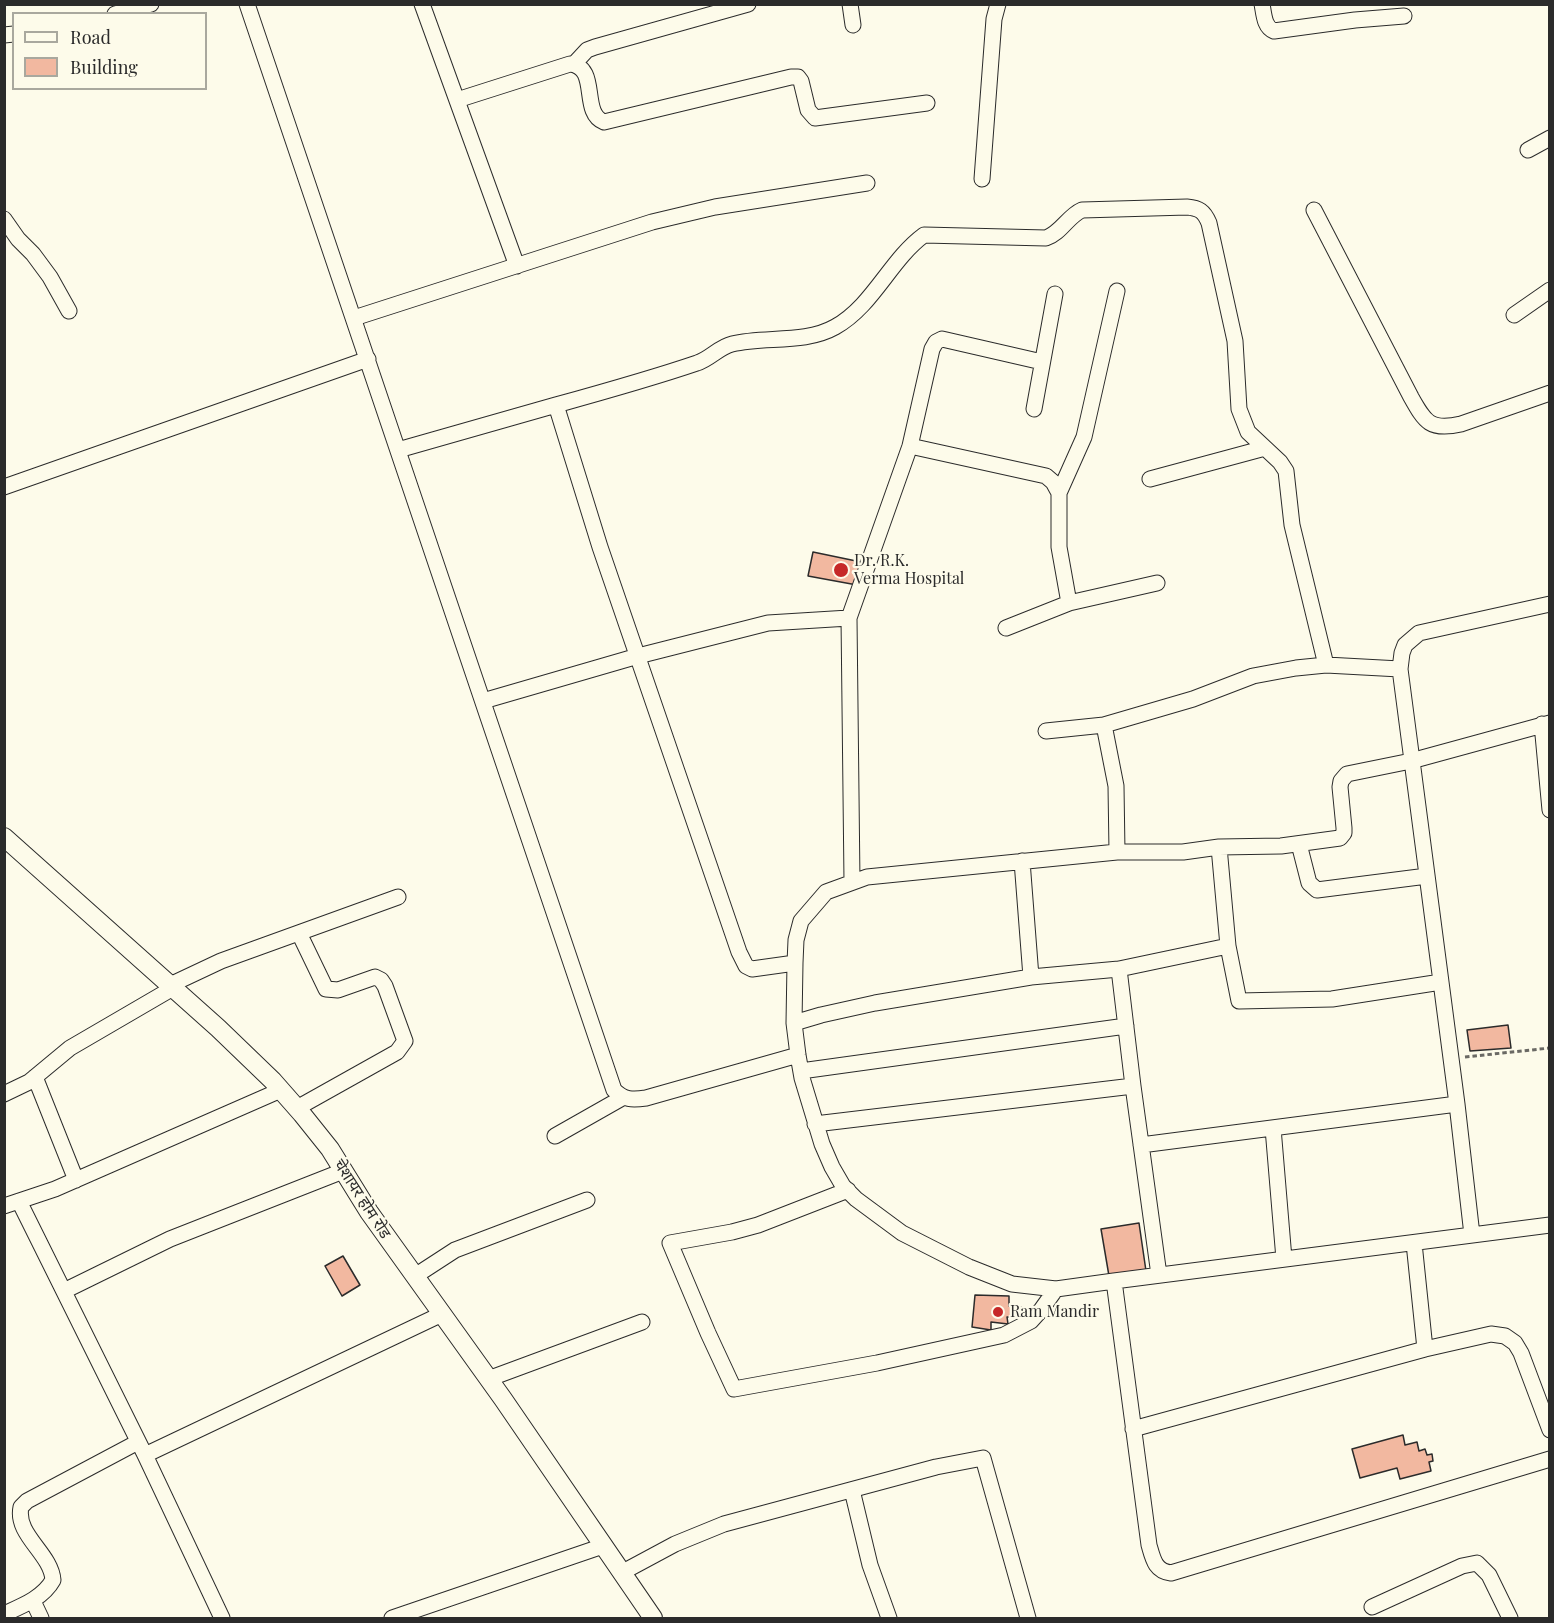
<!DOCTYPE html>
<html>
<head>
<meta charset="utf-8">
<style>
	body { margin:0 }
	#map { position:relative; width:1554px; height:1623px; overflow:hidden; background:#fdfbea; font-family:"Playfair Display",serif }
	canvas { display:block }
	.frame { position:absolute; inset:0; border:6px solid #2b2b2b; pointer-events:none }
	.legend { position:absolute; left:12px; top:12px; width:195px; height:78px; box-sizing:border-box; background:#fdfbea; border:2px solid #a9a89e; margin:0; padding:8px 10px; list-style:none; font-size:18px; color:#2b2b2b }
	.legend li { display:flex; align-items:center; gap:12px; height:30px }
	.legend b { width:30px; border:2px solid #a9a89e }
</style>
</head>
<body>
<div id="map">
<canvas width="1554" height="1623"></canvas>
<div class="frame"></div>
<ul class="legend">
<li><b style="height:8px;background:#fdfbea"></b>Road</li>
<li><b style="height:16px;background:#f2b8a0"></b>Building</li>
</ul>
</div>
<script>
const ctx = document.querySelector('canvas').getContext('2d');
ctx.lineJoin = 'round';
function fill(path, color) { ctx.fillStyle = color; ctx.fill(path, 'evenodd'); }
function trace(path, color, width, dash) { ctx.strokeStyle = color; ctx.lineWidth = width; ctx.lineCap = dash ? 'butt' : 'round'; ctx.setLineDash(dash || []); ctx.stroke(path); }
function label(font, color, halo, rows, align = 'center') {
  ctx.font = font + ' "Playfair Display","Noto Sans Devanagari",serif'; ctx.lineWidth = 4.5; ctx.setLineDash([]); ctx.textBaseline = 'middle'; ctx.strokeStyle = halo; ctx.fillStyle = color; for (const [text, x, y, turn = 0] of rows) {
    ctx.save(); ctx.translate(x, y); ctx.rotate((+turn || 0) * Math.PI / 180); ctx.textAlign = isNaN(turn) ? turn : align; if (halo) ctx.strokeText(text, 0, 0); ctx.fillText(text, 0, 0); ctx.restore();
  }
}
const building = new Path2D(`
	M813,552L861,562L857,585L808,576Z
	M1508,1025L1511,1048L1470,1051L1467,1030Z
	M1139,1223L1146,1271L1109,1276L1101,1229Z
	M343,1256L360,1285L342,1296L325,1266Z
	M975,1295L1009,1296V1306L1022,1307L1023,1317H1007L1008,1324L991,1322V1330L972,1327Z
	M1403,1435L1405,1445L1417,1442L1419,1451L1425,1449L1427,1455L1432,1454L1433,1461L1429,1462L1431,1471L1400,1479L1397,1468L1360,1478L1352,1449Z`);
fill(building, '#f2b8a0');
trace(building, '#2b2b2b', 1.5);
const minor = new Path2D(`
	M247,4L614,1090C624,1100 632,1100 646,1098L798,1055
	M422,4L517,266
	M850,4L853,25
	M1262,4C1264,14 1264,27 1274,31L1355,20L1404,16
	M115,14L151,4
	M4,35L14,34
	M574,64L587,50L595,47L748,4
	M457,100L570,64C600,67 580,113 604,122L791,77H798L801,81L808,110L815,118L927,103
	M1528,150L1550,138
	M982,179L994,19L998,4
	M1314,210L1411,397C1425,422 1430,431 1461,424L1550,393
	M4,219L18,239L33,254L50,277L69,311
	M1514,315L1550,290
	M354,318L652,222L715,207L867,183
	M1034,409L1055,294
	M910,446L1046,476L1053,482L1059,493V547L1069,603L1157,583
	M398,450L556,405
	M1150,479L1265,448
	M4,487L368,359
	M1059,493L1084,437L1117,291
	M1006,628L1069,603
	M483,701L638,656L768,623L849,618
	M1542,724L1550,810
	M1104,725L1193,699L1253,676L1296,668L1326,665L1400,669
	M1046,731L1104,725L1116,786L1117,852
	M1299,844L1309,883L1317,890L1427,876
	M1219,847L1281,846L1340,838L1344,833V828L1340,787L1341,781L1347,774L1411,761L1550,723
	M1022,861L1031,977
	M852,882L849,618L910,446L932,349L936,342L942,339L1042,362
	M795,963L752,969L746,966L739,952L600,547L556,405C603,392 650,379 697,363C710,359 719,347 732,344C765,336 805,344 835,327C873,306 890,260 924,235L1046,238C1061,233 1068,216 1082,210L1187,207C1199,208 1204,211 1209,223L1235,341L1239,409L1248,432L1280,462L1286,471L1292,525L1326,665
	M1119,969L1133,1086L1159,1275
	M170,985L221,961L398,897
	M794,1023L821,1015L875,1003L1031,977L1119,969L1228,946
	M801,1071L1126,1026
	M35,1077L76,1180
	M4,1094L29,1082L70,1048L173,988
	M297,1108L397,1052L405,1041L385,986L381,980L375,977L338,990L326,989L299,933
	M815,1124L1133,1086
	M1273,1128L1284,1259
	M555,1136L622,1098
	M1141,1145L1457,1104
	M848,1190L758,1225L732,1232L670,1243L708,1333L734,1389L877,1363L1004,1335L1031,1321L1041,1310L1056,1289
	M19,1201L145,1455L222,1618
	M4,1206L55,1189L281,1090
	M1550,1225L1114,1281L1149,1545C1153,1559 1155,1571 1171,1573L1550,1459
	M1472,1235L1457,1104L1400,669L1402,653L1405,645L1419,633L1550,604
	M1414,1243L1425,1349
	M415,1276L455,1250L587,1200
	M1114,1281L1056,1289L1012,1284L969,1267L902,1233L856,1199L843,1186L832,1167L822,1144L802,1078L798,1055L794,1023L795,963L796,940L801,921L826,892L867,877L1117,852H1183L1219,847L1228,946L1239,1001L1332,999L1441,982
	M64,1291L170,1239L343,1171
	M488,1379L642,1322
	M1133,1429L1425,1349L1491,1334L1505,1336L1515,1343L1521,1353L1550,1430
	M145,1455L442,1314
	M852,1490L870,1565L889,1618
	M621,1573L675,1544L724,1524L936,1467L983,1458L1028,1618
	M33,1601L41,1618
	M1372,1607L1462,1566L1477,1563L1489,1575L1510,1618
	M4,1614C22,1606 43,1598 53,1580C51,1553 15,1535 21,1507L27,1501L138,1442
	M392,1618L603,1546`);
const tertiary = new Path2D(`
	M4,837L218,1028L273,1081L302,1114L330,1149L369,1212L503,1399L653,1618`);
trace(minor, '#2b2b2b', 17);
trace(tertiary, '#2b2b2b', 20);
trace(new Path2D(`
	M1465,1057L1550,1048`), '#6a6964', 3, [4.5, 3]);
trace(minor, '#fdfbea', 15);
trace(tertiary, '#fdfbea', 18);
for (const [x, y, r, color] of [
	[841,570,8,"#c62828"],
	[998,1312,6,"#c62828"]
]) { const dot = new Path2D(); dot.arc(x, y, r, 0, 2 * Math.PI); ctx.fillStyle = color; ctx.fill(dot); trace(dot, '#fdfbea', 2); }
label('16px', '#2b2b2b', '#fdfbea', [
	["Dr. R.K.",854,561],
	["Verma Hospital",854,579],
	["Ram Mandir",1010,1312]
], 'left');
label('16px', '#2b2b2b', '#fdfbea', [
	["चेशायर होम रोड",362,1199,57]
]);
</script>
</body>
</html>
